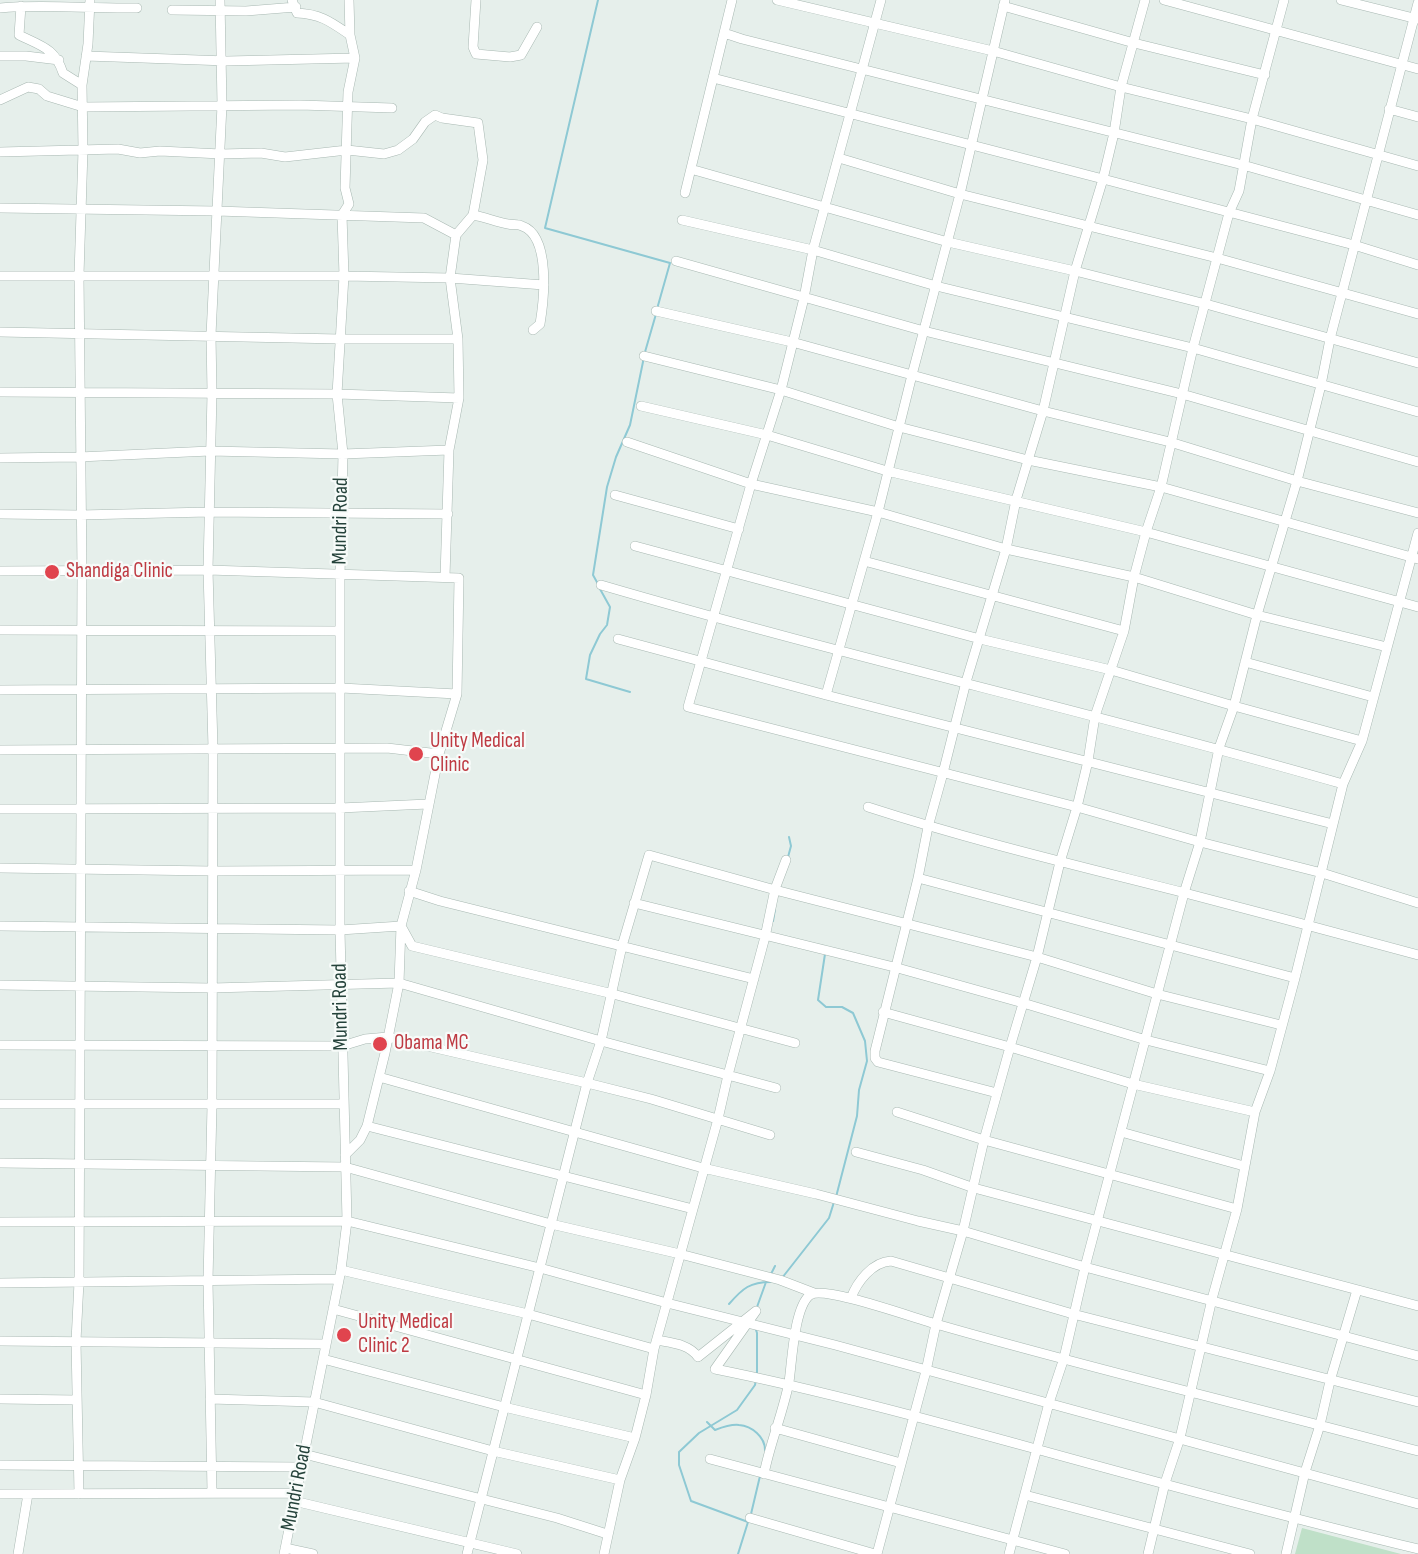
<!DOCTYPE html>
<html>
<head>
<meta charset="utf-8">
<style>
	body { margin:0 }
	canvas { display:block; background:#e6efeb }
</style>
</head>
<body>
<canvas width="1418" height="1554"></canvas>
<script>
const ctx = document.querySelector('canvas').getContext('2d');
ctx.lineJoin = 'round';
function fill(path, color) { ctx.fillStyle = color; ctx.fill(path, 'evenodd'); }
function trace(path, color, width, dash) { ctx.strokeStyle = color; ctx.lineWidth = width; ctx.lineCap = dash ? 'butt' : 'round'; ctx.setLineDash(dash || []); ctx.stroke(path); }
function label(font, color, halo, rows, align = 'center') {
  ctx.font = font + ' "Sofia Sans Condensed",sans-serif'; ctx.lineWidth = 4.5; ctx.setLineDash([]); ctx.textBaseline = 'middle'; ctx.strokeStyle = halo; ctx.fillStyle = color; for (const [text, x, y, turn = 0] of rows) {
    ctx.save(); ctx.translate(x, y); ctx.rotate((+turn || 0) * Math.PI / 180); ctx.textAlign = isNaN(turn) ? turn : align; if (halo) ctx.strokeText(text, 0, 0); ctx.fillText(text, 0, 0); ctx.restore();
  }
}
fill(new Path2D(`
	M1302,1528L1401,1554H1295Z`), '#bfe0c8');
trace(new Path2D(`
	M598,0L545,228L670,263L657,309
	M645,352L656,314
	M598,584L593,575L607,487L616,457L630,425L644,357
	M600,589L610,607L607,625L600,634L590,655L586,679L630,692
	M788,857L791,846L789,837
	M773,921L775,909
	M825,954L818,1000L826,1007H842L853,1013L865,1041L867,1061L859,1090L857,1116L836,1197
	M771,1274L775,1266
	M782,1278L829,1218L834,1202
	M729,1304C743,1288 750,1282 771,1282
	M757,1307L766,1282
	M755,1327L757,1333V1375
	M707,1422L715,1430C723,1427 731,1424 739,1425C752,1426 765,1437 765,1450
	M751,1514L760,1476
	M748,1522L691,1501L679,1465V1452L699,1433L737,1410L755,1385L756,1380
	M738,1554L748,1522`), '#8ec9d4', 2);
const minor = new Path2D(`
	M292,0L297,13C321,14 331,22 350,35
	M476,0L473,47L476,54L510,57L521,55L537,27
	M777,0L993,51L1121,87L1252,119L1418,166
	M881,0L813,250L804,298L781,390L751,484L688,707L1077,807L1200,842L1322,873L1418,903
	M1164,0L1418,69
	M1341,0L1417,19
	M21,6L19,35C41,46 55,48 63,73L82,85
	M1003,6L1134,43L1265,75
	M0,8C45,4 91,9 137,8
	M172,10L246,11L296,7
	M724,33L742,39L1243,165L1418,215
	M0,56H26L59,60
	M86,56L227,61L355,58
	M713,78L1103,179L1354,245L1418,265
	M0,100L28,87L39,89L47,96L83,107L300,105L392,108
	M1389,109L1418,117
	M0,152L118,149L140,153L160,151L221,154L261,153L285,157L347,150L384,154L398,150L413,139L425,122L435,115L442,118L478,123L483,160L473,215C485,217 496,222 508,224C513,225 518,224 522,226C551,236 544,300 540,324L533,330
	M839,158L960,194L1217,258L1418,314
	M694,170L948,242L1075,271L1206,304L1418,363
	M685,193L732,0
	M0,208L217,211L424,218L456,235
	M682,220L813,250L936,286L1193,348L1418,412
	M676,261L924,331L1182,394L1418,462
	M0,276H344L450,278L544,285
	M656,311L792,342L1043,411L1170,442L1297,481L1418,513
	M0,332L340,339H458
	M644,356L781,390L899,427L1028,460L1161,487L1418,559
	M0,392L337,394L459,398
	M641,406L767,435L887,471L1146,532L1418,607
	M627,442L751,484L878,512L1006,549L1134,577L1257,615L1387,647
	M0,458L79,457L210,451L343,454L449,450
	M615,495L739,529
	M0,514L80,515L209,512L448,514
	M635,546L980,639L1111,670L1234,706L1362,741
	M864,561L1124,631
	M0,571L208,570L459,578L457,694L439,754L416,870L401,926L399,983L385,1053L367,1126L360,1140L345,1155
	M445,577L449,450L459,398L458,339L450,278L456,235L473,215
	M601,585C847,657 1097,713 1343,784
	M0,630L340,631
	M618,639L826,695L1333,824
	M1245,662L1373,697
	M0,690L341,688L457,694
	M826,695L878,512L912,375L960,194L1005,0
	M0,750L387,748L439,754
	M868,807C973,841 1079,866 1185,893C1263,913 1340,934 1418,955
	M0,809L340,808L428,804
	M0,868L213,871L416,870
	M918,878L1295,978
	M409,891L440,901L754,979
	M634,903L894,967L1023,1003L1146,1040L1270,1071
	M0,926L340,930L401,926L412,946L613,994L795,1043
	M0,985L212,988L399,983L601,1041L776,1088
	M883,1012L1010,1047L1133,1084L1255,1112
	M0,1045L342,1046L365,1039L388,1037L587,1083L651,1099L770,1135
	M379,1077L703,1168L816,1194L918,1221L963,1231L1085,1267L1418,1356
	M997,1093L878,1062L875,1058V1051L918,878L928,827L943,773L966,682L1006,549L1016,500L1043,411L1075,271L1103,179L1114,133L1121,87L1145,0
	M0,1104H343
	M897,1112L984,1140L1237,1209
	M367,1126L693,1209
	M1121,1132L1244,1166
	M856,1152L923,1170L974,1188L1418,1306
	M0,1163L345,1167L551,1224L680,1254L780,1280L814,1293
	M0,1222L347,1221L540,1268L667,1303L835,1345L1418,1504
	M341,1270L528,1314L654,1349
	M0,1283L339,1279
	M851,1298C857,1282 872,1262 891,1261L1073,1314L1418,1402
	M333,1309L646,1395
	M657,1340C672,1343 689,1344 698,1357L756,1311L715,1369C824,1391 930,1420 1036,1449C1163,1484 1290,1518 1418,1549
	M0,1341L326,1344
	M323,1359L504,1407L635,1438
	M0,1399L77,1400
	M210,1399L314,1402L493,1451L620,1480
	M775,1428L901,1463
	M304,1454L557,1518L607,1534
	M710,1459L1065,1554
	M0,1465L301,1467
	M764,1474C770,1443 783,1413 789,1382C792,1362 794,1307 810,1295C824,1285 916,1319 936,1324C1096,1370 1258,1408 1418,1451
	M212,1492L208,1281L212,1105L213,748L208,570L212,393L211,335L222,105L220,0
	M0,1494L296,1493
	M79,1494L76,1341L79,1282L82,572L79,275L83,150L82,85L88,44L90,0
	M1025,1495L1250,1554
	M294,1501L517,1554
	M750,1518L875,1554
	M285,1548L313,1554
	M18,1554L28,1494
	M284,1554L341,1270L347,1221L340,930V575L343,454L337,394L344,276L342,215L349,204L345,188L348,92L355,58L350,35L349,0
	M467,1554L587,1083L601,1041L622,946L649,855L779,891L1037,957L1157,994L1281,1025
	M604,1554L620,1480L635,1438L646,1395L654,1349L718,1119L728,1075L765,937L775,889L786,860
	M877,1554L926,1371L936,1324L963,1231L984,1140L1010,1047L1037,957L1060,862L1077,807L1088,761L1095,716L1124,631L1134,577L1146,532L1161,487L1193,348L1229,213L1239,191L1252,119L1284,0
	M1009,1554L1049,1403L1064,1358L1085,1267L1184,893L1200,842L1219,748L1234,706L1257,615L1297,481L1321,385L1330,339L1418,3
	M1148,1554L1165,1483L1180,1438L1212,1299L1237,1209L1255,1112L1270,1071L1295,978L1343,784L1362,741L1418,533
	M1286,1554L1305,1472L1320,1425L1330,1381L1357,1290`);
trace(minor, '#a8b8b2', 10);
trace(minor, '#fff', 9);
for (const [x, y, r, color] of [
	[52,572,8,"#e0444e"],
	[416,754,8,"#e0444e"],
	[380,1044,8,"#e0444e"],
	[344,1335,8,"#e0444e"]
]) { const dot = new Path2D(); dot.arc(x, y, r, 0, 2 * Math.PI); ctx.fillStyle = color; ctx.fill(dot); trace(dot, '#f7fbf9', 2); }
label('21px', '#24423a', '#f7fbf9', [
	["Mundri Road",341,521,-89],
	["Mundri Road",341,1007,-91],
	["Mundri Road",297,1488,-79]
]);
label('21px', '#be3a42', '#f7fbf9', [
	["Shandiga Clinic",66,572],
	["Unity Medical",430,742],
	["Clinic",430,766],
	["Obama MC",394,1044],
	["Unity Medical",358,1323],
	["Clinic 2",358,1347]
], 'left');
</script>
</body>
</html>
